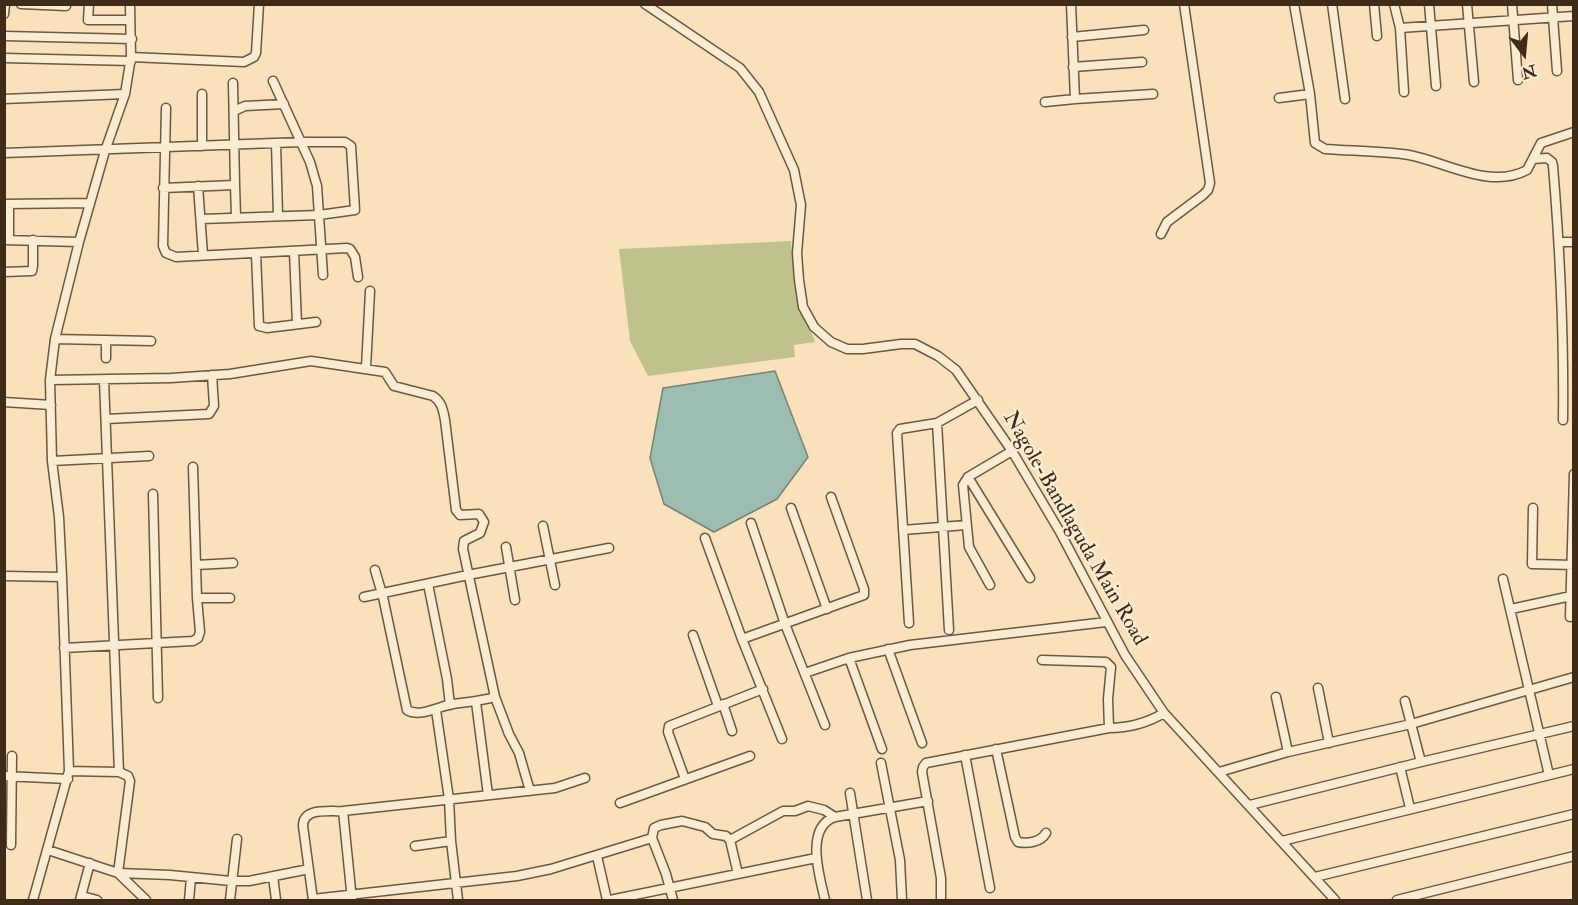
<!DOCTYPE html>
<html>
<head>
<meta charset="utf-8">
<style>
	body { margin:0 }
	#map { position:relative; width:1578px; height:905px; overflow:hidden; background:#f8e1bb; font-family:"IM FELL Double Pica",serif }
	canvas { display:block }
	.frame { position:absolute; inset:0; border:6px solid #402b18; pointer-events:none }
	.north { position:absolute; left:1494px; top:24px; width:60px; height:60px; -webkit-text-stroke:4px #faecd3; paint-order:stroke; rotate:164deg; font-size:16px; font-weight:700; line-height:24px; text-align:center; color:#402b18 }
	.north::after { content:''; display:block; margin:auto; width:21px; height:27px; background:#402b18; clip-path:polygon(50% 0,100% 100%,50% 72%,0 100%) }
</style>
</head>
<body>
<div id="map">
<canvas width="1578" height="905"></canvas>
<div class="frame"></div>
<div class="north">N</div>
</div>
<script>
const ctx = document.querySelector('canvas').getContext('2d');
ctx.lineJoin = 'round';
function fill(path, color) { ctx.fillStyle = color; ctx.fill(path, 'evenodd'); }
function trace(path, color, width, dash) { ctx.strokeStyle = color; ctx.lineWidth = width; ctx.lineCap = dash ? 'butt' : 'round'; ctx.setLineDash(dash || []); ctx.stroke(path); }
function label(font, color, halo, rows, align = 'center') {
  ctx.font = font + ' "IM FELL Double Pica",serif'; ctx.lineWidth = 5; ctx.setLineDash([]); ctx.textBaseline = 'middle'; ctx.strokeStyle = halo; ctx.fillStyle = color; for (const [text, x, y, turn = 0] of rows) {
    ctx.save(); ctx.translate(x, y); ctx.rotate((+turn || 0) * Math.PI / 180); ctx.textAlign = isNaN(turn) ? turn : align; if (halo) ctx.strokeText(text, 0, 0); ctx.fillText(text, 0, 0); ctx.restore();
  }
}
fill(new Path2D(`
	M791,241L795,288L815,342L794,345L795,357L648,376L630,341L619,249Z`), '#c0c28e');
const water = new Path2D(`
	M775,371L808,457L777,499L714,532L664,504L650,458L663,388Z`);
fill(water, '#9dbdb3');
trace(water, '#788375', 1.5);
const minor = new Path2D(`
	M21,4L66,6
	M89,4L88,20H130
	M645,4L740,68L759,92L794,170L801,205L797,253L799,280L803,307L814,327L831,342L847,349H863L901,344H915L938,356L956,370L1012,451L1060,532L1125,655L1164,713L1335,900
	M1294,4L1310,94L1315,143L1325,149C1352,151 1381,151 1409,155C1446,162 1490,190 1527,170L1541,143L1574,132
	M1332,4L1345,99
	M1374,4L1377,36
	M1394,4L1400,28L1404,92
	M1429,4L1436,86
	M1467,4L1474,82
	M1512,4L1518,80
	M1552,4L1557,71
	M4,14L5,4
	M1400,28L1574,16
	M4,36L132,39
	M1072,37L1144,30
	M131,57L244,62L254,57L256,53L259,4
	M4,58L131,61
	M1073,67L1142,62
	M273,81L310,162L317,186L323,275
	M233,83L235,185
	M202,94V146
	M1279,98L1310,94
	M4,99L125,94
	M1075,99L1153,94
	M1045,102L1075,99L1071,4
	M166,108L163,246L166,253L176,257L347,248L350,249L355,257L358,277
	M234,111L245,106L284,104
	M276,143L278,216
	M4,153L302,142H345L351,146L355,210L319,215L201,219
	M1533,159L1547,158L1552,162L1553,166C1560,250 1564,335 1563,420
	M198,186L203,255
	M163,188L235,185L236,217
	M4,204L89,203
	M9,204V240
	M1161,234L1167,222L1203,195L1208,190L1210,183L1184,4
	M4,240L79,242
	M1559,242H1574
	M294,251L297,324
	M256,254L259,326L267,328L316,322
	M4,272L32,271L33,266V240
	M55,339L151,341
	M106,340V358
	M366,368L370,291
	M50,380L171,378L230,374L311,361L385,372L394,386L433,396C442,402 443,410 445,420L456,510L460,515L479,514L484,522L480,533L464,541L463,549L495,697L509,734L519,753L530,791
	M104,380L119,772
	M4,402L51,405
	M106,419L209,414L214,406L212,375
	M937,423L949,630
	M52,461L149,456
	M968,477L1030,578
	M153,494L158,698
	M791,508L827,609
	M1533,508L1532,564L1574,565
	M751,523L785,624L825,725
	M543,526L555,585
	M903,530L966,525
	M705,538L742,639L782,739
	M506,547L515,600
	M196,565L233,563
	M375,570L383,597L407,710C420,718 439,706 453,704C467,702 481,701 495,697
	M4,576L62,577
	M1503,579L1549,775
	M428,584L447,679L450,705
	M990,585L969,547L963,485L968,477L1012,451
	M364,597L468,575L609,548
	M197,598H230
	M1511,609L1571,596
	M1570,617L1574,474
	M909,623L897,433L900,429L937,423L978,400
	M693,635L718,706
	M742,639L864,595V589L831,497
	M64,648L193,641L198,638L200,632L197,598L193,467
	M888,649L922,743
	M849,658L882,749
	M1042,660L1106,662L1111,667L1108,699L1109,728
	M805,673L849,658L910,645L1106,622
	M1318,688L1329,743
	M1276,697L1288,752
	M1405,701L1421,762
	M476,702L488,795
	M723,704L732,731
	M436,710L449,799L451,841L458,900
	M996,749L1015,837L1018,842C1028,844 1041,842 1046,833
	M965,755L990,888
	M881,763L900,860L902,900
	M1400,767L1410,808
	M69,771L119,772L128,776L130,781L118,873L146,900
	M1219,772L1288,752L1411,724L1574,677
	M4,776L68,779
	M685,779L668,732L669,726L763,689
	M850,793L867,900
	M620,803L750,756
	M1250,805L1421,762L1574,726
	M343,811L352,900
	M652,838L654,828L661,825L682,821L705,827L713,834L726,836L730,840L738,874
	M730,840L783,811H795L808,806L824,810L835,817
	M1282,841L1574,769
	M11,845L12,756
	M415,846L451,841
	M48,850L118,873L170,875L231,881H249L309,869
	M597,856L607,900
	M273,876L276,900
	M1315,877L1574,814
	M82,896L97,900
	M313,899L517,876L551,869L652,838L666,874L673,900
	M33,900L69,771L62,577L59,517L52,461L50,380L55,339L79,242L105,151L125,94L131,57L130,4
	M80,900L90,863
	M189,900L191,878
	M230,900L237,839
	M313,900L303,826C303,807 329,812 343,811L555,788L585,778
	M610,900L816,858
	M825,900C820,878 804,827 835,817L928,801
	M941,900V878L922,772L923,767L926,763L1109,728C1129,728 1147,723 1164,713
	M1397,900L1574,856`);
trace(minor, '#6e5841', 11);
trace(minor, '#faecd3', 8);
label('21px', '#402b18', '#faecd3', [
	["Nagole-Bandlaguda Main Road",1074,529,60]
]);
</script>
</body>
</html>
